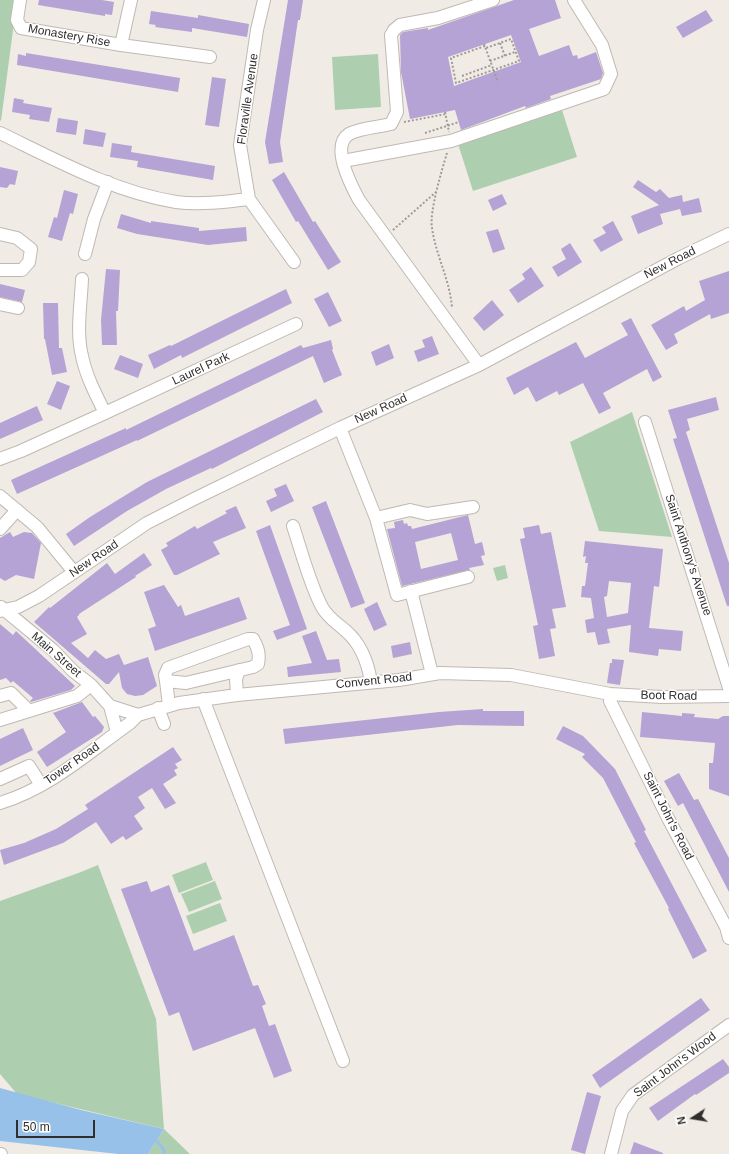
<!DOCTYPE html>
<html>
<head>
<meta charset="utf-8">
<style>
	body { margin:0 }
	#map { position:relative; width:729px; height:1154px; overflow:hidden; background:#f1ebe5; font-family:Helvetica,sans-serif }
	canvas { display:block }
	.north { position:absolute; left:673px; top:1098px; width:40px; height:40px; -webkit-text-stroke:3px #fff; paint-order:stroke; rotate:258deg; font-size:11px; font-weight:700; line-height:16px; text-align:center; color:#312f2d }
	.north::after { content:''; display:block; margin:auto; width:14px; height:18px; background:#312f2d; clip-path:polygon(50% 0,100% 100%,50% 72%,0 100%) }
	.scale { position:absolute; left:16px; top:1120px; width:79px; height:18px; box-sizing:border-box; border:2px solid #312f2d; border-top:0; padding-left:5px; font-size:12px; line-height:14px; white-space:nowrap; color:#312f2d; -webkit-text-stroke:3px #fff; paint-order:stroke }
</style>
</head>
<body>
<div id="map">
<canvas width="729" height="1154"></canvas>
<div class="north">N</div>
<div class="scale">50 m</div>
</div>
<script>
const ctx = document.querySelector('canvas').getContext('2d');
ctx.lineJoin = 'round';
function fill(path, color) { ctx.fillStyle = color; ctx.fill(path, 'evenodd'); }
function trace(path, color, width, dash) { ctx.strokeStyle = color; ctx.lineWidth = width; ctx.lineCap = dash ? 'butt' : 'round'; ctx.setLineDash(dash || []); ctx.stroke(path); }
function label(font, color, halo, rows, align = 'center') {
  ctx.font = font + ' Helvetica,sans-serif'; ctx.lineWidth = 3; ctx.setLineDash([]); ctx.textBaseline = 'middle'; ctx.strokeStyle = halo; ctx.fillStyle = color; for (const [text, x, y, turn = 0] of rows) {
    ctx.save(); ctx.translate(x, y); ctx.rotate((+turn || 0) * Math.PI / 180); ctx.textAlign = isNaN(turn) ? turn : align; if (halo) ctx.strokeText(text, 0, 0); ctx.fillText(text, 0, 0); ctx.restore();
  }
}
fill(new Path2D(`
	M0,0H17L1,121L0,120Z
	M378,54L381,107L335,110L332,57Z
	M562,110L577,157L473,191L458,144Z
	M632,412L672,537L599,531L570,442Z
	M505,565L508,578L497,581L493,568Z
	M206,862L213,880L179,893L172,875Z
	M98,865L156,1019L164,1129L190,1154H148L164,1129L17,1094L0,1074V901L81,872Z
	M215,881L222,899L189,912L181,894Z
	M220,903L227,921L193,934L186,916Z`), '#aecfaf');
fill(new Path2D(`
	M0,1088L81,1110L164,1129L148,1154H118L0,1141Z`), '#98c1e9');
trace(new Path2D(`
	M157,1141L164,1150V1154`), '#98c1e9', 3);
fill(new Path2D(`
	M39,0H102L114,2L112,15L105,14V16L38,5Z
	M288,0H303L300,20H298L280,142L283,162L269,164L265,142Z
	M514,0H555L561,18L529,29L539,56L569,45L573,56L577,55L578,59L596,52L603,73L601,79L550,96L551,99L526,108L525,106L461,130L455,110L410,119L401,72L400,35L403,32L428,28V30ZM511,35L521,62L454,86L448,57Z
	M706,10L713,21L683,38L676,27Z
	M151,11L198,18V15L249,24L247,37L192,28V32L155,27L156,25L149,24Z
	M26,53L180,78L178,92L17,65L18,54L26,56Z
	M212,77L226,79L219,127L205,125Z
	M14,98L24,100L23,103L52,108L49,122L29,119L30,115L12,112Z
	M58,118L78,121L76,135L56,132Z
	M85,129L106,133L103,147L83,144Z
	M112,143L132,146L131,152L215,166L213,180L137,167L138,161L110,157Z
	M0,167L18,171L15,185L10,184L7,188L0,187Z
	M284,172L313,222L315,221L341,262L328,270L298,221L296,222L272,180Z
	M638,180L656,192L660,189L669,198L682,195L683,202L699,198L702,212L682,216L680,209L660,214L663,224L638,234L631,216L659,205L633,187Z
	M64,190L78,194L73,214L70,213L62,241L48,237L54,217L57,218Z
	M502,194L507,204L493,211L488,200Z
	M121,214L151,223V221L199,228V231L246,227L247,241L208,245L137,234L117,228Z
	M613,221L623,240L601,252L593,240L606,233L602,227Z
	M498,229L505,249L493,253L486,232Z
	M570,243L582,262L558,277L552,267L566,259L561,249Z
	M531,267L544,286L518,303L509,290L525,279L522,274Z
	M106,269L120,270L118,311H116L117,345H102L101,320Z
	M729,271V313L711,319L710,314L674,334L678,343L666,350L651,325L684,306L686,311L705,300L699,281Z
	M0,284L25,290L22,302L0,297Z
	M286,289L292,303L182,358L181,355L154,369L148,355L170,345L171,346Z
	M328,292L342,321L329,327L314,299Z
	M492,300L504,315L484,331L473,318Z
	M43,303H58L59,348H62L67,372L52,375L45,339H44Z
	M631,318L662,377L653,382L647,369L603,393L611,408L599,414L583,383L559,395L557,391L536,402L528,387L514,395L506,378L576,342L585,358L628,335L621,323Z
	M432,336L439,354L418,362L414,351L425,347L422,340Z
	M331,340L333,349L332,350L342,375L324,383L313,356L137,441V440L17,494L11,480L126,428V430L301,345L303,348Z
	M389,344L394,358L376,366L371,352Z
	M120,355L143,364L138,378L114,369Z
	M57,381L70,386L61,410L47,404Z
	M716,397L719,410L687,419L690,430L686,432L729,563V606H727L673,439L677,438L668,410Z
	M316,399L323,412L212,469L211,468L166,489L127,511L74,546L66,534L90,517L147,482Z
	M37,406L43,420L0,439V423Z
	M286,484L294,501L271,512L266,501L277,496L274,489Z
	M326,501L365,603L351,608L312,507Z
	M236,506L246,528L213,542L220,554L177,575H174L161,550L168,546L166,543L195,526L197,529L227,513L225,511Z
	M468,515L475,544L482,542L485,555L481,556L484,565L469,568L470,570L402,586L387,529L395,528L394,522L403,520L404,524L407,523L408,526H411L412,529ZM451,533L458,560L421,569L415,542Z
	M270,525L307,629L277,640L273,631L290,625L256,531Z
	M539,525L541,534L551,532L566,607L552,609L556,628L550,629L555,656L539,659L533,626L538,625L520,539L525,538L523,528Z
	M10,532L13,537L24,532L32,533L41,543L34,579L16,575L5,581L0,578V538Z
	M585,541L663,549L659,587L654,586L649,628L683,631L681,651L659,649L658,656L629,652L631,625L607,629L610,643L598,645L595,632L587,633L585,620L594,618L591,598L581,597L582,586H585L588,563H585L586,556L583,557ZM609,581L631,583L628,613L607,617L604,597L607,596Z
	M144,553L152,565L135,576L136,577L79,614V615L77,617L87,634L71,643L88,658L95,650L106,659L119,654L124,665L148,657L157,686L143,695L135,696L127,694L122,688L119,672L109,684H106L34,622L49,607L50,608L107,563L115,574Z
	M164,585L178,607L181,605L185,616L239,597L247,619L155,651L148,629L156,626L144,592Z
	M377,602L387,625L374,631L364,609Z
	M0,624L13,635L16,631L75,686L71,690L31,702L30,701L33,698L13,681L11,683L6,678L0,680Z
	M316,631L327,660L339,659L341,672L288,677L287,667L312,663L302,636Z
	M410,642L412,654L393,658L391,646Z
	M612,659L624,660L620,685L607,683L610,663H612Z
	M82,702L93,717L95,716L104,727L102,732L47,767L37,752L66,732L53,713Z
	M483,709V711H524V726L458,725L285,744L283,729L439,712Z
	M642,712L682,716V713L695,714L694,717L718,719L723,716H729V796L709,789V763H713L715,743L640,737Z
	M563,726L583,736L615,769L646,830L644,831L707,951L693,959L668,909L669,908L634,843L636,842L603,778L582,757L585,754L556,739Z
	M23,728L33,750L0,766V739Z
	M173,747L182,760L175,764L178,768L174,770L177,775L163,784L176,803L165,809L152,788L138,797L145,808L134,816L143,829L126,840L123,836L111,844L96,822L63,843L4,865L0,850L24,843L56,829L88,809L85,805Z
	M679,773L694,800L698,799L729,858V892L683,803L678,806L664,781Z
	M147,881L151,892L169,885L194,951L234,935L253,986L258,985L266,1004L262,1006L269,1026L275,1024L292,1071L274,1078L255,1028L193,1051L179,1012L169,1016L121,889Z
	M701,998L710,1010L600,1088L592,1075Z
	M723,1059L729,1067V1073L696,1095L695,1094L658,1121L649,1108Z
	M587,1092L601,1096L585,1154L571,1150Z
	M634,1142L663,1153V1154H630Z`), '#b4a3d4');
const minor = new Path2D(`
	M20,0L17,20L21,28L121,45L210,57
	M264,0L257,30L240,145L249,199L294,262
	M121,45L131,0
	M0,133C56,160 114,192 176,202C199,205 225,202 249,199
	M343,161L451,141L604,89L611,74L602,45L574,0
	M0,234L17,238L31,249L29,262L22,270H0
	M85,254L94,219L108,182
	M82,279C81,304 76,332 82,356C86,376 96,395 105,413
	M0,304L18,308
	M479,365L359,200C352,187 330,146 349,134C360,128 379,127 391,124L397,112L391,35L394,30L400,25L438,18L493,0
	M645,422L729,688
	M340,428L376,518L410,510L427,514L473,507
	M0,459L21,451L105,413L296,324
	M0,496L37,527L74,572
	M376,518L397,595L468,577
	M293,526C301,550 310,585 322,607C328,618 337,623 346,631C361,644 368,663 371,682
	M0,529L17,510
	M411,591L432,674
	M1,607L53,650L73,671L91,685L110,706L138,715
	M0,611L18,607L39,596L147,523L194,499L340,428L479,365L679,258L729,234
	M248,639H253C258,648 260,654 258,664L253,667L186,683L166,681L165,675L168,668Z
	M166,681L169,705
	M610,694V701L669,820L726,927L729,938
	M237,695L236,679L239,670
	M0,696L11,693L29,711
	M203,699L343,1061
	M110,706L117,732
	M158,708L164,724
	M0,720L77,696L91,685
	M0,779L29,766L41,785
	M0,803C50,788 89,752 130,723L138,715L179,703L237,695L399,680L440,673L511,675L610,694L662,697L729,696
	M0,1154H1
	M611,1154L622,1111L633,1095L729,1025`);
trace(minor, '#bfb9b3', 14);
trace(new Path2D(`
	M500,43L505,56
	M484,44L498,82
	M485,46L451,58L456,83L519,61L511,39L486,48
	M490,61L515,52
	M462,76L492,65
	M445,112L449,132
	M404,122L446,114
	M425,133L459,122
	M447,153C442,170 429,212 432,228C436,256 450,280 452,308
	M393,230L436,192`), '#9f9b97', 2, [2, 2]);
trace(minor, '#fff', 12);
label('12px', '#312f2d', '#fff', [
	["Monastery Rise",69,36,10],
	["Floraville Avenue",248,99,-82],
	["New Road",670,263,-27],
	["Laurel Park",201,369,-25],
	["New Road",381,409,-24],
	["Saint Anthony's Avenue",688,555,72],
	["New Road",94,559,-34],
	["Main Street",56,655,41],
	["Convent Road",374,681,-6],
	["Boot Road",669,696,1],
	["Tower Road",72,764,-35],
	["Saint John's Road",668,816,63],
	["Saint John's Wood",675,1065,-37]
]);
</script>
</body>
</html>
